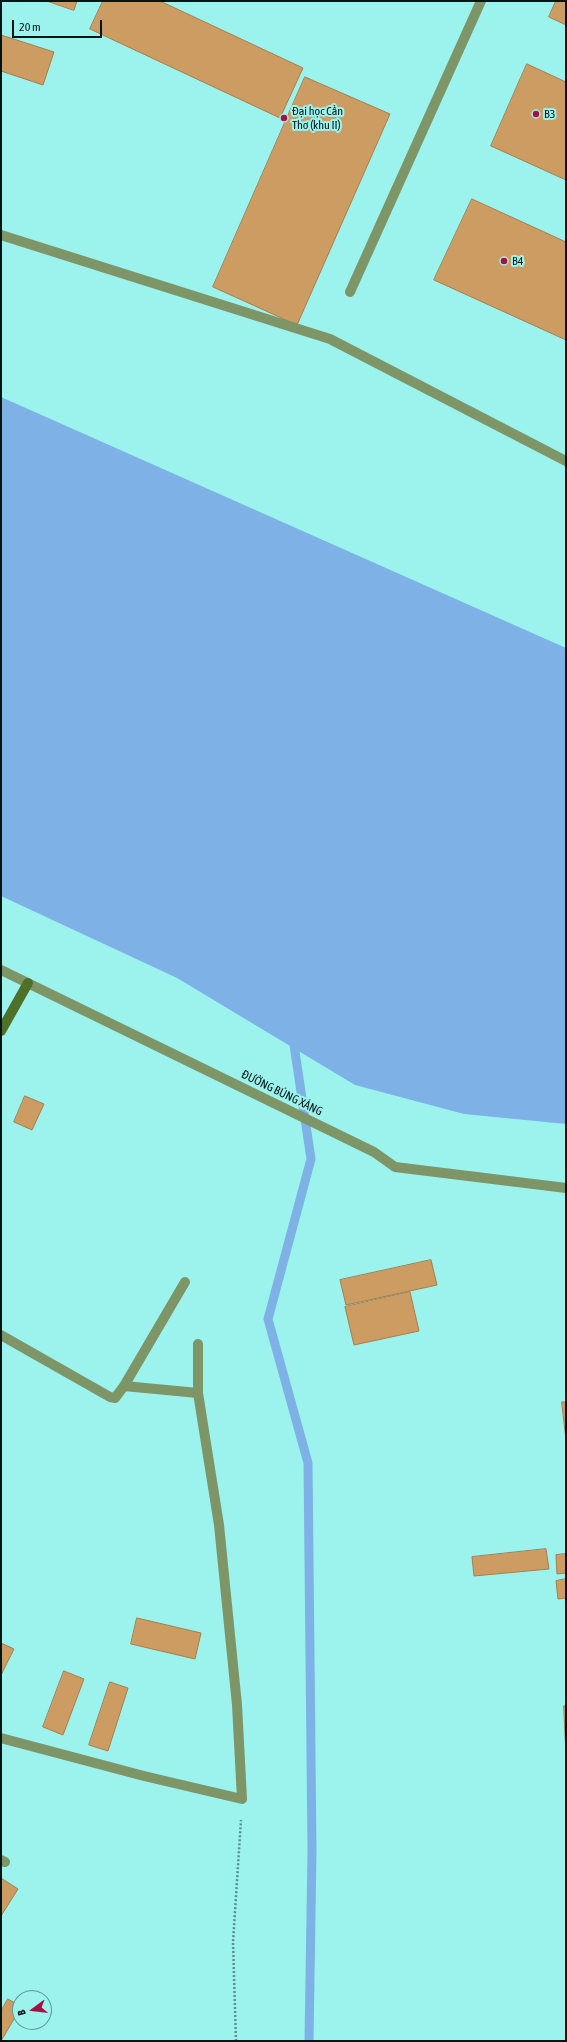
<!DOCTYPE html>
<html>
<head>
<meta charset="utf-8">
<style>
	body { margin:0 }
	#map { position:relative; width:567px; height:2042px; overflow:hidden; background:#9cf3ed; font-family:"Asap Condensed",sans-serif }
	canvas { display:block }
	.frame { position:absolute; inset:0; border:2px solid #001514; pointer-events:none }
	.north { position:absolute; left:12px; top:1990px; width:40px; height:40px; box-sizing:border-box; background:#9cf3ed; border:1px solid #5e9a96; border-radius:50%; rotate:255deg; font-size:11px; font-weight:700; line-height:16px; text-align:center; color:#001514 }
	.north::after { content:''; display:block; margin:auto; width:14px; height:18px; background:#a60f42; clip-path:polygon(50% 0,100% 100%,50% 72%,0 100%) }
	.scale { position:absolute; left:12px; top:20px; width:90px; height:18px; box-sizing:border-box; border:2px solid #001514; border-top:0; padding-left:5px; font-size:12px; line-height:14px; white-space:nowrap; color:#001514; -webkit-text-stroke:3px #9cf3ed; paint-order:stroke }
</style>
</head>
<body>
<div id="map">
<canvas width="567" height="2042"></canvas>
<div class="frame"></div>
<div class="north">B</div>
<div class="scale">20 m</div>
</div>
<script>
const ctx = document.querySelector('canvas').getContext('2d');
ctx.lineJoin = 'round';
function fill(path, color) { ctx.fillStyle = color; ctx.fill(path, 'evenodd'); }
function trace(path, color, width, dash) { ctx.strokeStyle = color; ctx.lineWidth = width; ctx.lineCap = dash ? 'butt' : 'round'; ctx.setLineDash(dash || []); ctx.stroke(path); }
function label(font, color, halo, rows, align = 'center') {
  ctx.font = font + ' "Asap Condensed",sans-serif'; ctx.lineWidth = 4; ctx.setLineDash([]); ctx.textBaseline = 'middle'; ctx.strokeStyle = halo; ctx.fillStyle = color; for (const [text, x, y, turn = 0] of rows) {
    ctx.save(); ctx.translate(x, y); ctx.rotate((+turn || 0) * Math.PI / 180); ctx.textAlign = isNaN(turn) ? turn : align; if (halo) ctx.strokeText(text, 0, 0); ctx.fillText(text, 0, 0); ctx.restore();
  }
}
fill(new Path2D(`
	M1,397L566,648V1124L464,1114L355,1085L177,978L1,896Z`), '#7eb2e7');
trace(new Path2D(`
	M293,1038L311,1159L268,1319L308,1463L312,1851L309,2041`), '#7eb2e7', 9);
const building = new Path2D(`
	M47,1H77L74,10Z
	M103,1H160L303,68L280,118L90,29Z
	M556,1H566V25L549,17Z
	M1,35L54,52L43,85L1,71Z
	M527,64L566,82V180L491,146Z
	M305,77L390,114L297,325L213,287Z
	M472,199L566,242V340L434,280Z
	M25,1096L44,1104L32,1130L14,1122Z
	M431,1260L437,1285L346,1305L340,1280Z
	M410,1292L419,1331L354,1345L345,1307Z
	M562,1402H566V1439Z
	M546,1549L549,1569L474,1576L472,1557Z
	M566,1554V1573L557,1574L556,1555Z
	M566,1579V1598L558,1599L556,1581Z
	M137,1618L201,1633L195,1659L131,1644Z
	M1,1643L14,1649L1,1675Z
	M64,1671L84,1679L63,1735L43,1727Z
	M110,1682L128,1688L108,1751L89,1745Z
	M564,1706H566V1754Z
	M1,1878L18,1889L1,1916Z
	M8,1999L20,2006V2009L1,2041V2011Z`);
fill(building, '#cd9c62');
trace(building, '#a77d4c', 1);
trace(new Path2D(`
	M236,2041L233,1942L241,1820`), '#57918d', 2.5, [2, 2]);
trace(new Path2D(`
	M350,292L481,1`), '#7e9568', 10);
trace(new Path2D(`
	M1,235L330,339L566,461
	M1,970L374,1152L395,1167L566,1188
	M1,1335L110,1397L115,1398L124,1386L185,1282
	M124,1386L198,1393
	M1,1738L144,1776L242,1799L237,1705L219,1525L198,1393V1344
	M1,1860L5,1862`), '#7e9568', 10);
trace(new Path2D(`
	M1,1031L28,983`), '#4f7029', 10);
for (const [x, y, r, color] of [
	[536,114,4,"#a60f42"],
	[284,118,4,"#a60f42"],
	[504,261,4,"#a60f42"]
]) { const dot = new Path2D(); dot.arc(x, y, r, 0, 2 * Math.PI); ctx.fillStyle = color; ctx.fill(dot); trace(dot, '#9cf3ed', 1.5); }
label('12px', '#001514', '#9cf3ed', [
	["Đại học Cần",292,111],
	["Thơ (khu II)",292,125],
	["B3",544,114],
	["B4",512,261]
], 'left');
label('12px', '#001514', '#9cf3ed', [
	["ĐƯỜNG BÚNG XÁNG",282,1093,26]
]);
</script>
</body>
</html>
